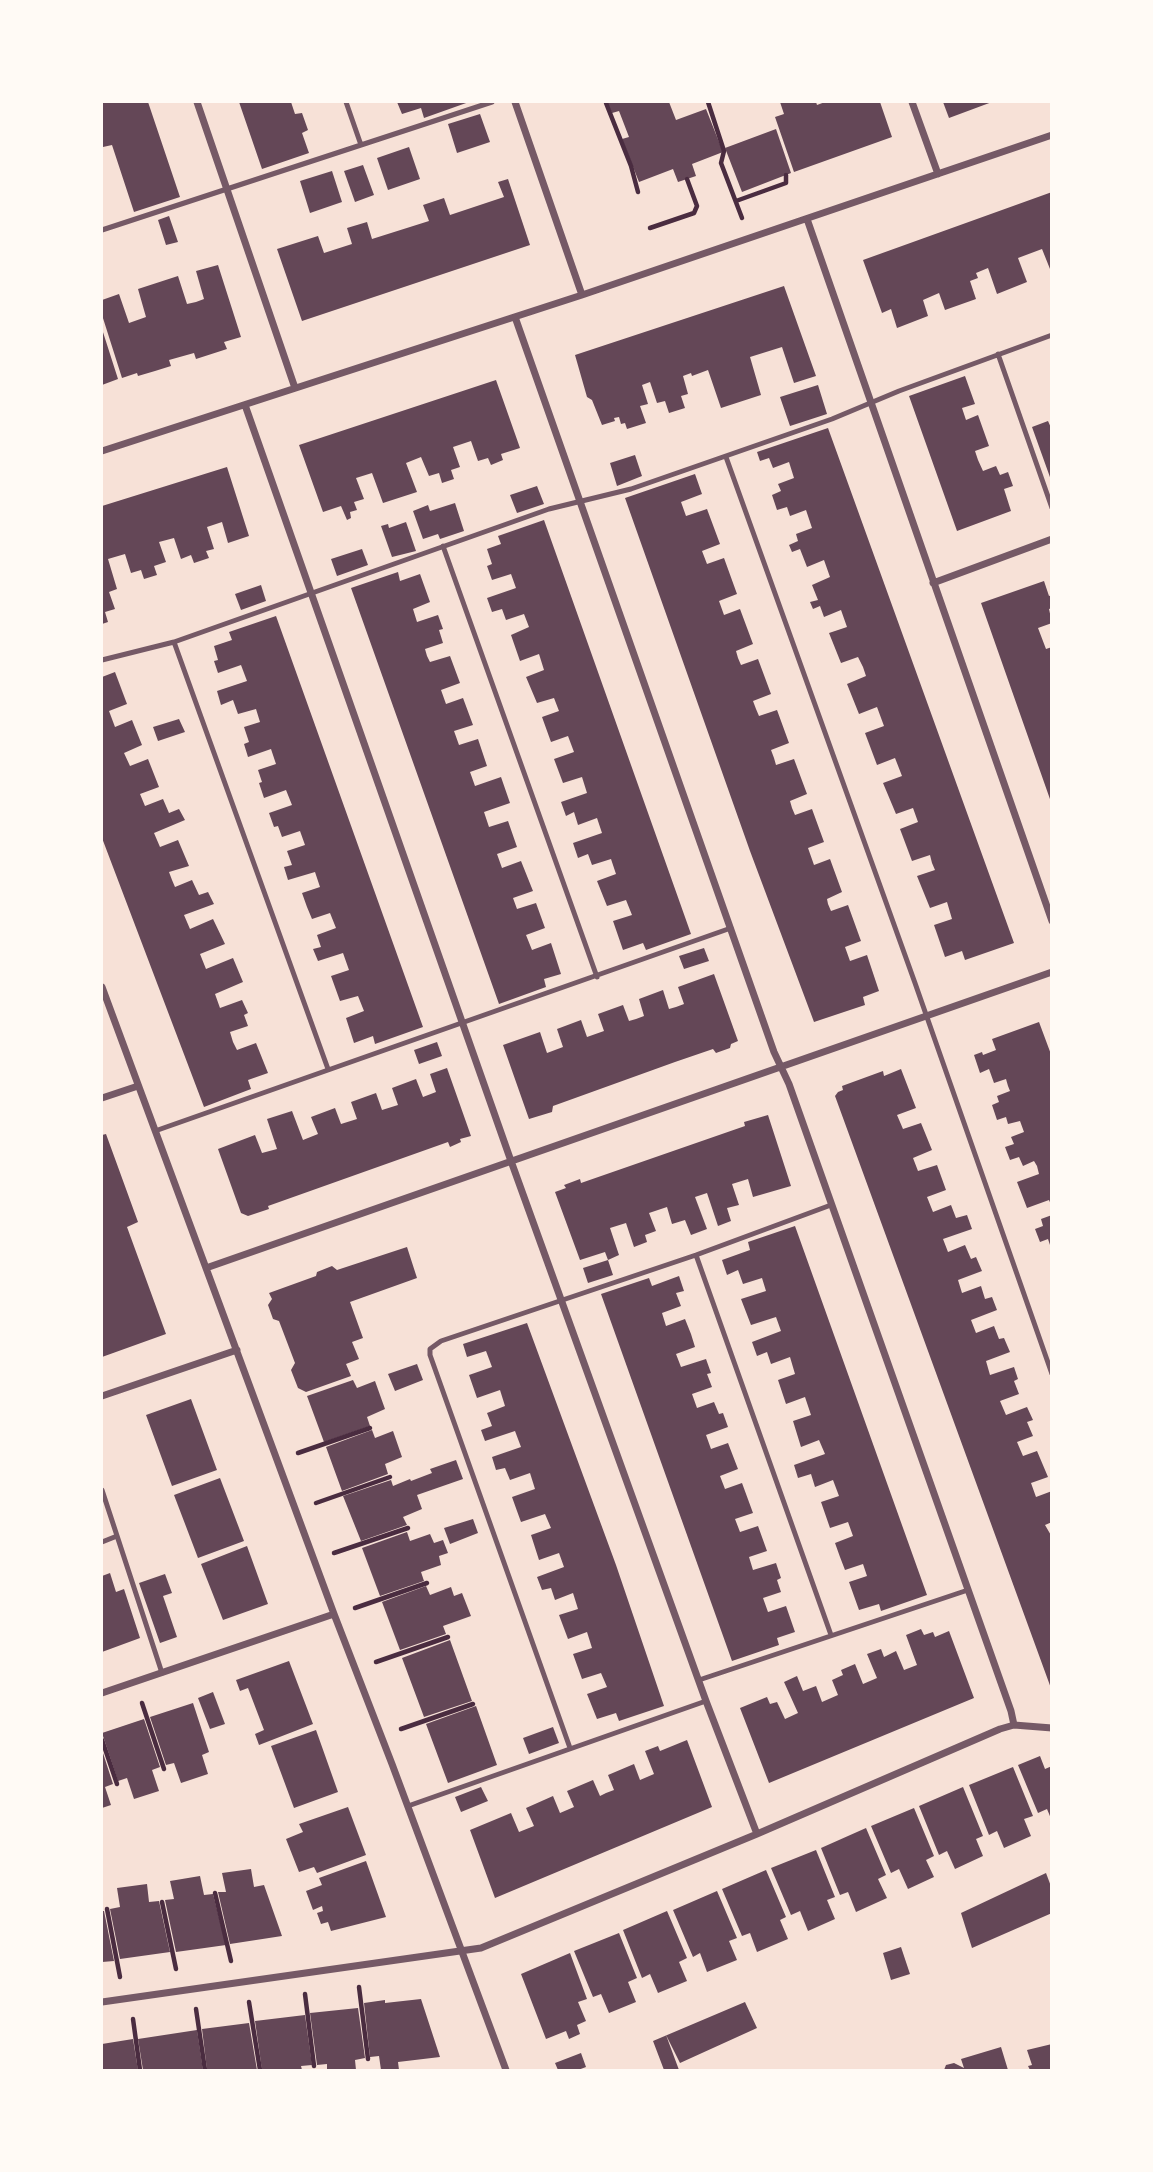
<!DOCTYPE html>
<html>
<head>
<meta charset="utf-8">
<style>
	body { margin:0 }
	#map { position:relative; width:1153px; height:2172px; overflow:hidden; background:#f7e1d7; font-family:Inter,sans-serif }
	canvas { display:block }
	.frame { position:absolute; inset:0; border:103px solid #fffaf5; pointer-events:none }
</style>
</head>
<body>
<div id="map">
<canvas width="1153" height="2172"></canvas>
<div class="frame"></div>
</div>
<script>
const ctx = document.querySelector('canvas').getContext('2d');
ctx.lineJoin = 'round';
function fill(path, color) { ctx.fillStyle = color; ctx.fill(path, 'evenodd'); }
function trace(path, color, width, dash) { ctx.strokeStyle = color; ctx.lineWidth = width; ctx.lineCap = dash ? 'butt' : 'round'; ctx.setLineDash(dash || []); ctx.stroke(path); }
fill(new Path2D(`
	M102,102H148L180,197L134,212L112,145L103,147L102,142Z
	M239,102H291L295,114L302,113L308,130L302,133L309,153L262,169Z
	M397,102H469L424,118L421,108L402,114Z
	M607,102H669L676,120L706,109L723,152L692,164L696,176L678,182L673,169L639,182L622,139L629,137L619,111L612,113Z
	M780,102H816L817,105L825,102H880L892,137L794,172L775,117L784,114Z
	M943,102H992L949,118Z
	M480,114L490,142L457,153L448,124Z
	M776,129L791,173L742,192L725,148Z
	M409,147L420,179L388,190L377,158Z
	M363,165L374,195L355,202L344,171Z
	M332,171L342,202L310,213L300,181Z
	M508,179L530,245L302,321L277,249L318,236L324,253L352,244L347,228L367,222L372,239L429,221L423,205L444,198L450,215L504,197L498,182Z
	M1052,192V274L1042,249L1018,258L1027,282L997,294L988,268L976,273L978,278L970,281L976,299L945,310L939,293L923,300L928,316L897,328L891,309L882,313L863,260Z
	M169,216L178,242L166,245L158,220Z
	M218,265L241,337L224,342L227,349L196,359L194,353L169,360L171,366L155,371L138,376L137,373L122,378L102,315V300L119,294L129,323L146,317L138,289L178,276L187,304L196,302L204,299L196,271Z
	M784,286L816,376L794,383L782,347L750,357L761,395L721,408L708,370L692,376L691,373L683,376L688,394L681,396L685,408L669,413L665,401L657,403L650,382L642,385L648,404L640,406L646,423L627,429L625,423L621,424L619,417L614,418L615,421L602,425L592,400L587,397L575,355Z
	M102,329L118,379L102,385Z
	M965,376L975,404L962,408L966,420L978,415L989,446L975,451L978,460L983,471L996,466L1000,475L1008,472L1013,486L1004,489L1011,511L957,531L909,396Z
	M496,380L520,448L501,454L503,460L491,465L488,458L478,461L471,441L453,447L460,467L451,470L454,479L442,483L439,473L429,476L421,457L406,463L417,492L383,503L372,473L356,478L364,499L354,502L357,510L350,512L351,518L347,520L341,506L323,512L299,445Z
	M818,385L827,414L790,426L780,397Z
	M1048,421L1052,430L1051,480L1032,427Z
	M828,428L1014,943L965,960L962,951L945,957L934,925L952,919L947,902L930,908L917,876L935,870L932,863L930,855L912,861L900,829L918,822L913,808L896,814L883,783L902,776L895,758L877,765L865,733L884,726L877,707L859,714L847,684L866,676L863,667L858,657L841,663L829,633L847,627L841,610L824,617L820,606L813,609L810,602L818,600L812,585L830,577L824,560L807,567L800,549L792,552L789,545L798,541L796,534L812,528L806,510L790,516L787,507L777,510L772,495L781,491L778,484L794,478L789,462L773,468L769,458L760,461L757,452Z
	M635,455L642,476L617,486L610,463Z
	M227,467L249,536L228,543L222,522L207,527L214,549L206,551L209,558L194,563L191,555L181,559L174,538L159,542L166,562L154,566L157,575L144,579L141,570L131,573L125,554L108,559L117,589L109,592L115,609L105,612L108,622L102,624V506Z
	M695,474L702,494L681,502L686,516L707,509L720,544L702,551L707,564L724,558L737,594L719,601L724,615L740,609L753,644L736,651L738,658L741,665L758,659L771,694L753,701L756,709L759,716L777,710L789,743L771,750L774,758L776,765L794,759L807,794L790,801L792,808L795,815L812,809L824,842L808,848L814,865L830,859L842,892L827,899L828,904L831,911L848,905L861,941L845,947L850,961L867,955L879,991L863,997L865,1005L814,1022L750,851L625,498Z
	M537,486L544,504L517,513L510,495Z
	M455,503L464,531L440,539L438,534L423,539L413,511L428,505L430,511Z
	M544,520L691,934L646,950L643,943L623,950L613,921L632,915L626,900L607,906L597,881L616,874L611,859L592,865L588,854L578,858L573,843L602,833L597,818L578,825L574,812L566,816L561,802L587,793L582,777L563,783L554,759L574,752L568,736L551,742L542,717L559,711L554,698L537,703L526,677L544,670L539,654L520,661L511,635L529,627L524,614L506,620L502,609L492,612L487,598L516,588L511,574L492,580L487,566L492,564L487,549L501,544L498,536Z
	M406,522L416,551L392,557L381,526L388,524L389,528Z
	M362,549L368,565L337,576L331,559Z
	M398,572L400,581L420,574L430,602L413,609L417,622L438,615L443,629L439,630L443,643L425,649L427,656L430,662L450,656L460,683L441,690L446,704L463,698L473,725L454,731L459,745L478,739L487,766L470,772L475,786L501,777L510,803L484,812L489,827L508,821L517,847L497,854L502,868L521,861L533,891L513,898L517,909L536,903L545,928L526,935L532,950L551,943L561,974L544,979L546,987L499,1004L351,588Z
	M1044,581L1049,596L1052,595V608L1049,609L1052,623L1038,628L1046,649L1052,647L1051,802L981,603Z
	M261,585L266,601L241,610L235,594Z
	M276,616L423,1027L375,1044L373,1036L354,1043L346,1018L364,1011L358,996L340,1001L331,976L349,970L343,953L318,961L313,949L321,947L317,935L336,928L330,913L312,919L307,907L302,893L320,887L315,872L288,880L284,867L292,865L287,851L305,845L300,831L282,837L278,826L274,827L269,813L292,805L286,790L264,798L259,783L262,782L258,770L276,764L271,749L248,757L244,744L249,742L244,727L260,722L256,709L238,714L233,700L221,705L217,691L247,681L241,665L218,673L214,661L218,660L214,646L232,640L229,632Z
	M115,672L127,704L109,711L115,727L132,720L142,745L124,753L130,766L148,759L159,787L140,794L145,806L163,799L169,813L179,809L185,820L154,833L160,847L178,840L189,866L169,872L172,880L175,887L192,880L199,895L208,892L214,904L184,915L190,929L213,919L225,944L200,954L206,969L233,958L243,982L215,994L220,1008L242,1000L248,1013L244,1015L248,1026L230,1032L233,1042L237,1050L256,1043L268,1073L248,1080L251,1089L204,1107L102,838V677Z
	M179,719L185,732L158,741L153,727Z
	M704,948L709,961L684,969L679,956Z
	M714,974L738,1041L731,1044L730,1048L716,1053L713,1049L675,1062L553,1106L552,1112L529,1119L503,1045L540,1032L547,1053L563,1047L557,1029L581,1020L587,1037L604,1031L598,1014L623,1005L629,1021L636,1019L644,1016L639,999L663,990L669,1009L676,1007L684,1004L678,987Z
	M1039,1022L1052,1057V1207L1049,1200L1027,1208L1017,1182L1039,1174L1037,1166L1034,1161L1023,1166L1019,1157L1010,1160L1005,1147L1014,1144L1011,1137L1024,1132L1020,1121L1008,1124L1006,1117L997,1120L992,1105L999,1102L997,1096L1010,1091L1008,1086L1006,1079L994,1083L989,1069L980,1073L974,1055L982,1052L983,1055L996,1050L992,1039Z
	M437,1042L442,1056L419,1064L414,1050Z
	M447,1068L471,1136L460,1139L461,1142L450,1147L448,1142L268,1206L269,1209L248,1216L241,1213L218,1149L255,1135L262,1153L277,1149L267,1119L292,1111L303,1140L318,1134L311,1117L335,1108L341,1124L357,1119L351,1102L376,1093L382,1110L398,1105L392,1088L416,1079L423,1097L436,1092L430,1074Z
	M901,1069L916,1108L897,1115L903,1129L921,1123L932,1150L913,1158L918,1171L937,1165L946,1190L927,1197L933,1212L951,1205L956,1218L967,1215L972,1229L943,1239L948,1252L965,1245L971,1259L976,1257L982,1271L958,1280L962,1293L981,1286L985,1299L992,1297L997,1310L971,1320L976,1333L994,1326L999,1339L1004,1338L1010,1352L986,1361L990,1375L1014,1367L1018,1379L1014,1381L1019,1394L1000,1401L1006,1415L1027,1407L1033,1420L1027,1422L1033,1436L1017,1442L1023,1456L1037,1451L1048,1477L1031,1483L1036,1497L1052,1491V1522L1045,1525L1052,1537V1691L835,1096L838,1092L843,1090L842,1086L883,1071L884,1076Z
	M768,1115L791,1186L753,1197L748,1179L732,1184L739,1205L727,1208L731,1221L718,1226L707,1193L695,1197L707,1229L691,1235L685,1220L672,1224L667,1207L649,1213L656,1231L645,1235L647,1242L634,1247L626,1223L610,1228L619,1255L608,1260L605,1252L580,1260L555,1192L566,1188L564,1185L580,1179L581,1183L745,1126L744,1122Z
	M106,1134L138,1222L127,1227L166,1334L102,1357V1135Z
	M1052,1215V1248H1051L1048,1239L1040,1242L1035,1229L1043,1226L1041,1219Z
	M795,1226L927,1595L881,1611L879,1604L859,1610L849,1582L867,1576L863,1564L845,1570L840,1557L835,1543L853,1536L848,1522L830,1528L821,1502L839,1496L833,1480L815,1487L811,1474L798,1478L794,1465L825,1454L819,1440L801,1447L793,1421L811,1415L805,1397L786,1404L778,1380L795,1374L790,1357L771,1364L767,1352L757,1356L752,1342L781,1331L776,1317L751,1325L741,1299L766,1291L762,1278L743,1284L738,1270L727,1275L722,1260L750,1250L748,1242Z
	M407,1247L417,1278L350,1302L363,1338L352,1342L359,1359L346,1364L351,1376L306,1392L298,1388L291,1370L295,1363L279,1321L273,1319L268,1305L272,1299L269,1293L316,1276L317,1272L332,1266L337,1270Z
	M608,1260L613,1275L588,1283L583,1268Z
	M679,1276L684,1291L676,1293L681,1306L662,1313L666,1326L685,1319L691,1334L695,1347L676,1354L681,1367L706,1359L711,1373L707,1374L712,1387L692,1394L697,1408L714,1402L719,1414L723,1413L728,1427L706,1435L711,1449L728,1443L738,1469L720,1476L725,1489L742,1483L753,1513L735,1519L740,1532L758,1526L767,1551L749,1557L753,1570L776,1563L781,1578L777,1580L781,1592L763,1598L768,1612L786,1606L795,1632L777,1638L779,1645L732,1661L601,1294L649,1278L652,1286Z
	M527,1323L616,1565L664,1706L619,1721L616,1713L597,1719L587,1694L607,1687L601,1673L582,1679L573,1654L592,1648L587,1632L568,1639L559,1615L578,1609L573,1593L555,1600L551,1588L542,1590L537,1577L564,1567L559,1553L539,1560L531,1535L551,1528L545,1514L521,1522L517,1511L512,1497L535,1489L530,1473L510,1480L505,1468L496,1470L492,1457L521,1447L515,1431L485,1441L481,1430L492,1426L487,1413L505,1406L500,1390L477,1398L469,1375L492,1367L486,1351L467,1357L463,1344Z
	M417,1364L423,1380L395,1391L388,1374Z
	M353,1380L357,1388L375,1381L385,1409L367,1417L370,1426L324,1442L307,1396Z
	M191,1399L217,1470L172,1486L146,1415Z
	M372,1430L375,1438L393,1431L402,1457L385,1464L388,1474L342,1491L326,1447Z
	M456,1460L463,1479L417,1495L422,1509L403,1517L407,1525L361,1541L343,1496L391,1480L393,1486L410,1479L411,1481L432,1473L430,1469Z
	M220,1478L244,1541L198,1558L174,1495Z
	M473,1519L478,1533L450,1544L444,1528Z
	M407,1532L410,1541L430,1534L434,1543L443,1540L448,1553L439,1556L441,1565L421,1572L424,1581L380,1596L362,1548Z
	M247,1546L268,1604L223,1620L201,1564Z
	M110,1573L116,1592L124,1589L140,1638L102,1652V1576Z
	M165,1574L172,1593L163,1596L177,1637L160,1643L139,1583Z
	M426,1586L430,1595L451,1587L454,1596L462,1593L471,1616L443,1626L446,1634L400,1650L382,1602Z
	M921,1629L924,1635L933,1632L935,1637L949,1631L974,1698L769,1783L740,1708L767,1697L770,1704L777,1702L785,1719L798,1713L784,1682L797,1676L803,1691L816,1686L822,1702L838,1695L832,1680L843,1675L841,1670L855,1664L863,1684L877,1678L867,1654L881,1649L884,1657L896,1651L904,1670L917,1665L906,1635Z
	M450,1640L472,1701L424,1717L402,1658Z
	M289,1661L313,1724L259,1745L255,1734L264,1730L248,1688L240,1691L236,1680Z
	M213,1692L225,1724L210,1729L198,1698Z
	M193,1703L209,1752L202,1755L208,1774L181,1783L174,1763L166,1765L150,1717Z
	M476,1706L497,1765L448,1783L426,1724Z
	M144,1719L160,1767L152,1770L159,1791L134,1799L127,1778L118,1781L102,1733Z
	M553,1727L559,1743L529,1754L523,1738Z
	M316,1730L338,1792L294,1808L271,1746Z
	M687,1740L712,1807L495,1898L470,1830L511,1813L519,1832L534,1826L526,1808L553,1796L560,1813L574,1807L567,1791L593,1780L600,1796L606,1793L614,1790L608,1775L634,1764L640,1780L654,1774L645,1751L658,1746L660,1751Z
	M102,1750L113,1784L105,1787L111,1805L102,1808Z
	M1040,1756L1045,1769L1052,1766V1821L1047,1809L1038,1813L1018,1765Z
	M1013,1767L1033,1816L1024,1819L1031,1836L1004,1848L997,1831L989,1835L969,1785Z
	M481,1787L488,1801L461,1812L455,1797Z
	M963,1787L983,1836L976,1839L983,1856L955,1869L947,1851L939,1855L919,1806Z
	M348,1807L366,1855L317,1873L314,1867L299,1872L286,1839L303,1832L299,1824Z
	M914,1808L934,1856L926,1860L934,1877L908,1889L899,1869L891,1873L871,1826Z
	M866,1828L886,1875L878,1879L887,1898L856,1912L848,1892L840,1895L821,1848Z
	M816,1850L835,1897L827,1900L835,1919L808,1931L800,1911L791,1915L771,1868Z
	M366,1861L386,1917L331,1931L328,1922L321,1924L317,1913L323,1911L322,1906L313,1910L306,1891L322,1885L319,1878Z
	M251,1869L254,1887L264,1885L282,1936L230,1944L218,1892H226L222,1873Z
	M766,1870L786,1917L780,1920L788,1939L757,1952L750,1933L742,1936L722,1889Z
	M1046,1873L1052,1889V1913L972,1948L961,1913Z
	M200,1876L204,1895L213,1894L226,1945L176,1952L165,1900L174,1899L170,1881Z
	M147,1884L149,1902L159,1901L170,1952L120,1959L110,1909L120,1907L117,1888Z
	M717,1891L737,1938L729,1941L737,1960L707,1972L700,1953L693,1957L673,1910Z
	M102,1911H104L114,1961L102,1962Z
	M667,1911L687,1958L679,1962L687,1981L658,1993L650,1974L642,1978L623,1930Z
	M619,1933L637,1978L628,1982L636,2002L609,2013L601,1994L593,1997L574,1951Z
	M901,1947L910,1974L891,1980L883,1953Z
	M570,1953L587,1999L578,2002L586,2021L577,2025L580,2034L569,2039L566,2031L546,2039L521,1974Z
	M421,1999L440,2057L398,2062L399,2070H381L379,2056L370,2057L364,2003L385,2000V2003Z
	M745,2002L757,2028L680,2063L666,2035L679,2070H664L653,2041Z
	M358,2008L365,2058L355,2060L356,2070H327V2064L317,2065L310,2013Z
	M305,2015L312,2065L301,2066L302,2070H262L255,2021Z
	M249,2023L257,2070H207L202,2029Z
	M197,2030L203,2070H143L138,2039Z
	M133,2039L138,2070H102V2044Z
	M1052,2044V2070H1030L1028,2066L1032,2065L1027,2050Z
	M1001,2047L1008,2070H944L946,2065L954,2063L964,2068L961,2059Z
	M581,2053L586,2067L578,2070H558L555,2063Z`), '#644757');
trace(new Path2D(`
	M708,102L724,151L721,163L742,218
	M606,103L631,166L638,192
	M736,201L786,183V175
	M650,228L694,213L697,206L687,179
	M298,1453L370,1428
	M316,1503L390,1477
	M334,1553L408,1528
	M355,1608L427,1583
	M376,1662L448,1637
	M142,1703L164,1769
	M401,1729L473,1704
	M102,1740L117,1784
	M215,1893L231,1961
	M162,1902L176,1969
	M107,1909L120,1977
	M359,1987L368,2059
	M305,1994L314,2066
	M249,2002L260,2070
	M196,2009L205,2070
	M133,2019L140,2070`), '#4a2c40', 4.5);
trace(new Path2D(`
	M346,102L361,145
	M102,230L492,102
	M998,354L1052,508
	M726,457L915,983L1052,1374
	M443,546L597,977
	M174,642L328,1069
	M102,660L174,642L549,509L631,489L832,419L899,391L1052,335
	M155,1131L731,928
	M696,1255L831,1635
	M102,1490L162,1673
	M102,1542L117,1536
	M699,1680L968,1590
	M570,1748L430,1355V1349L441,1341L696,1255L831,1205
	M408,1806L706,1701`), '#755966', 5);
trace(new Path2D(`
	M197,102L295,388
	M515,102L582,295
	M912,102L938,174
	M807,219L1052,921
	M515,317L774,1052L789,1084L1011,1711L1014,1725
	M245,405L511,1161L706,1701L757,1834
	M102,451L582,295L1052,135
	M933,583L1052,539
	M102,987L334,1614L392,1764L506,2070
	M102,1098L138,1086
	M206,1268L1052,972
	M102,1396L237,1350
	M102,1693L334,1614
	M102,2002L481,1948L757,1834L1000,1729L1014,1725L1052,1728`), '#755966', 7);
</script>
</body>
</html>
